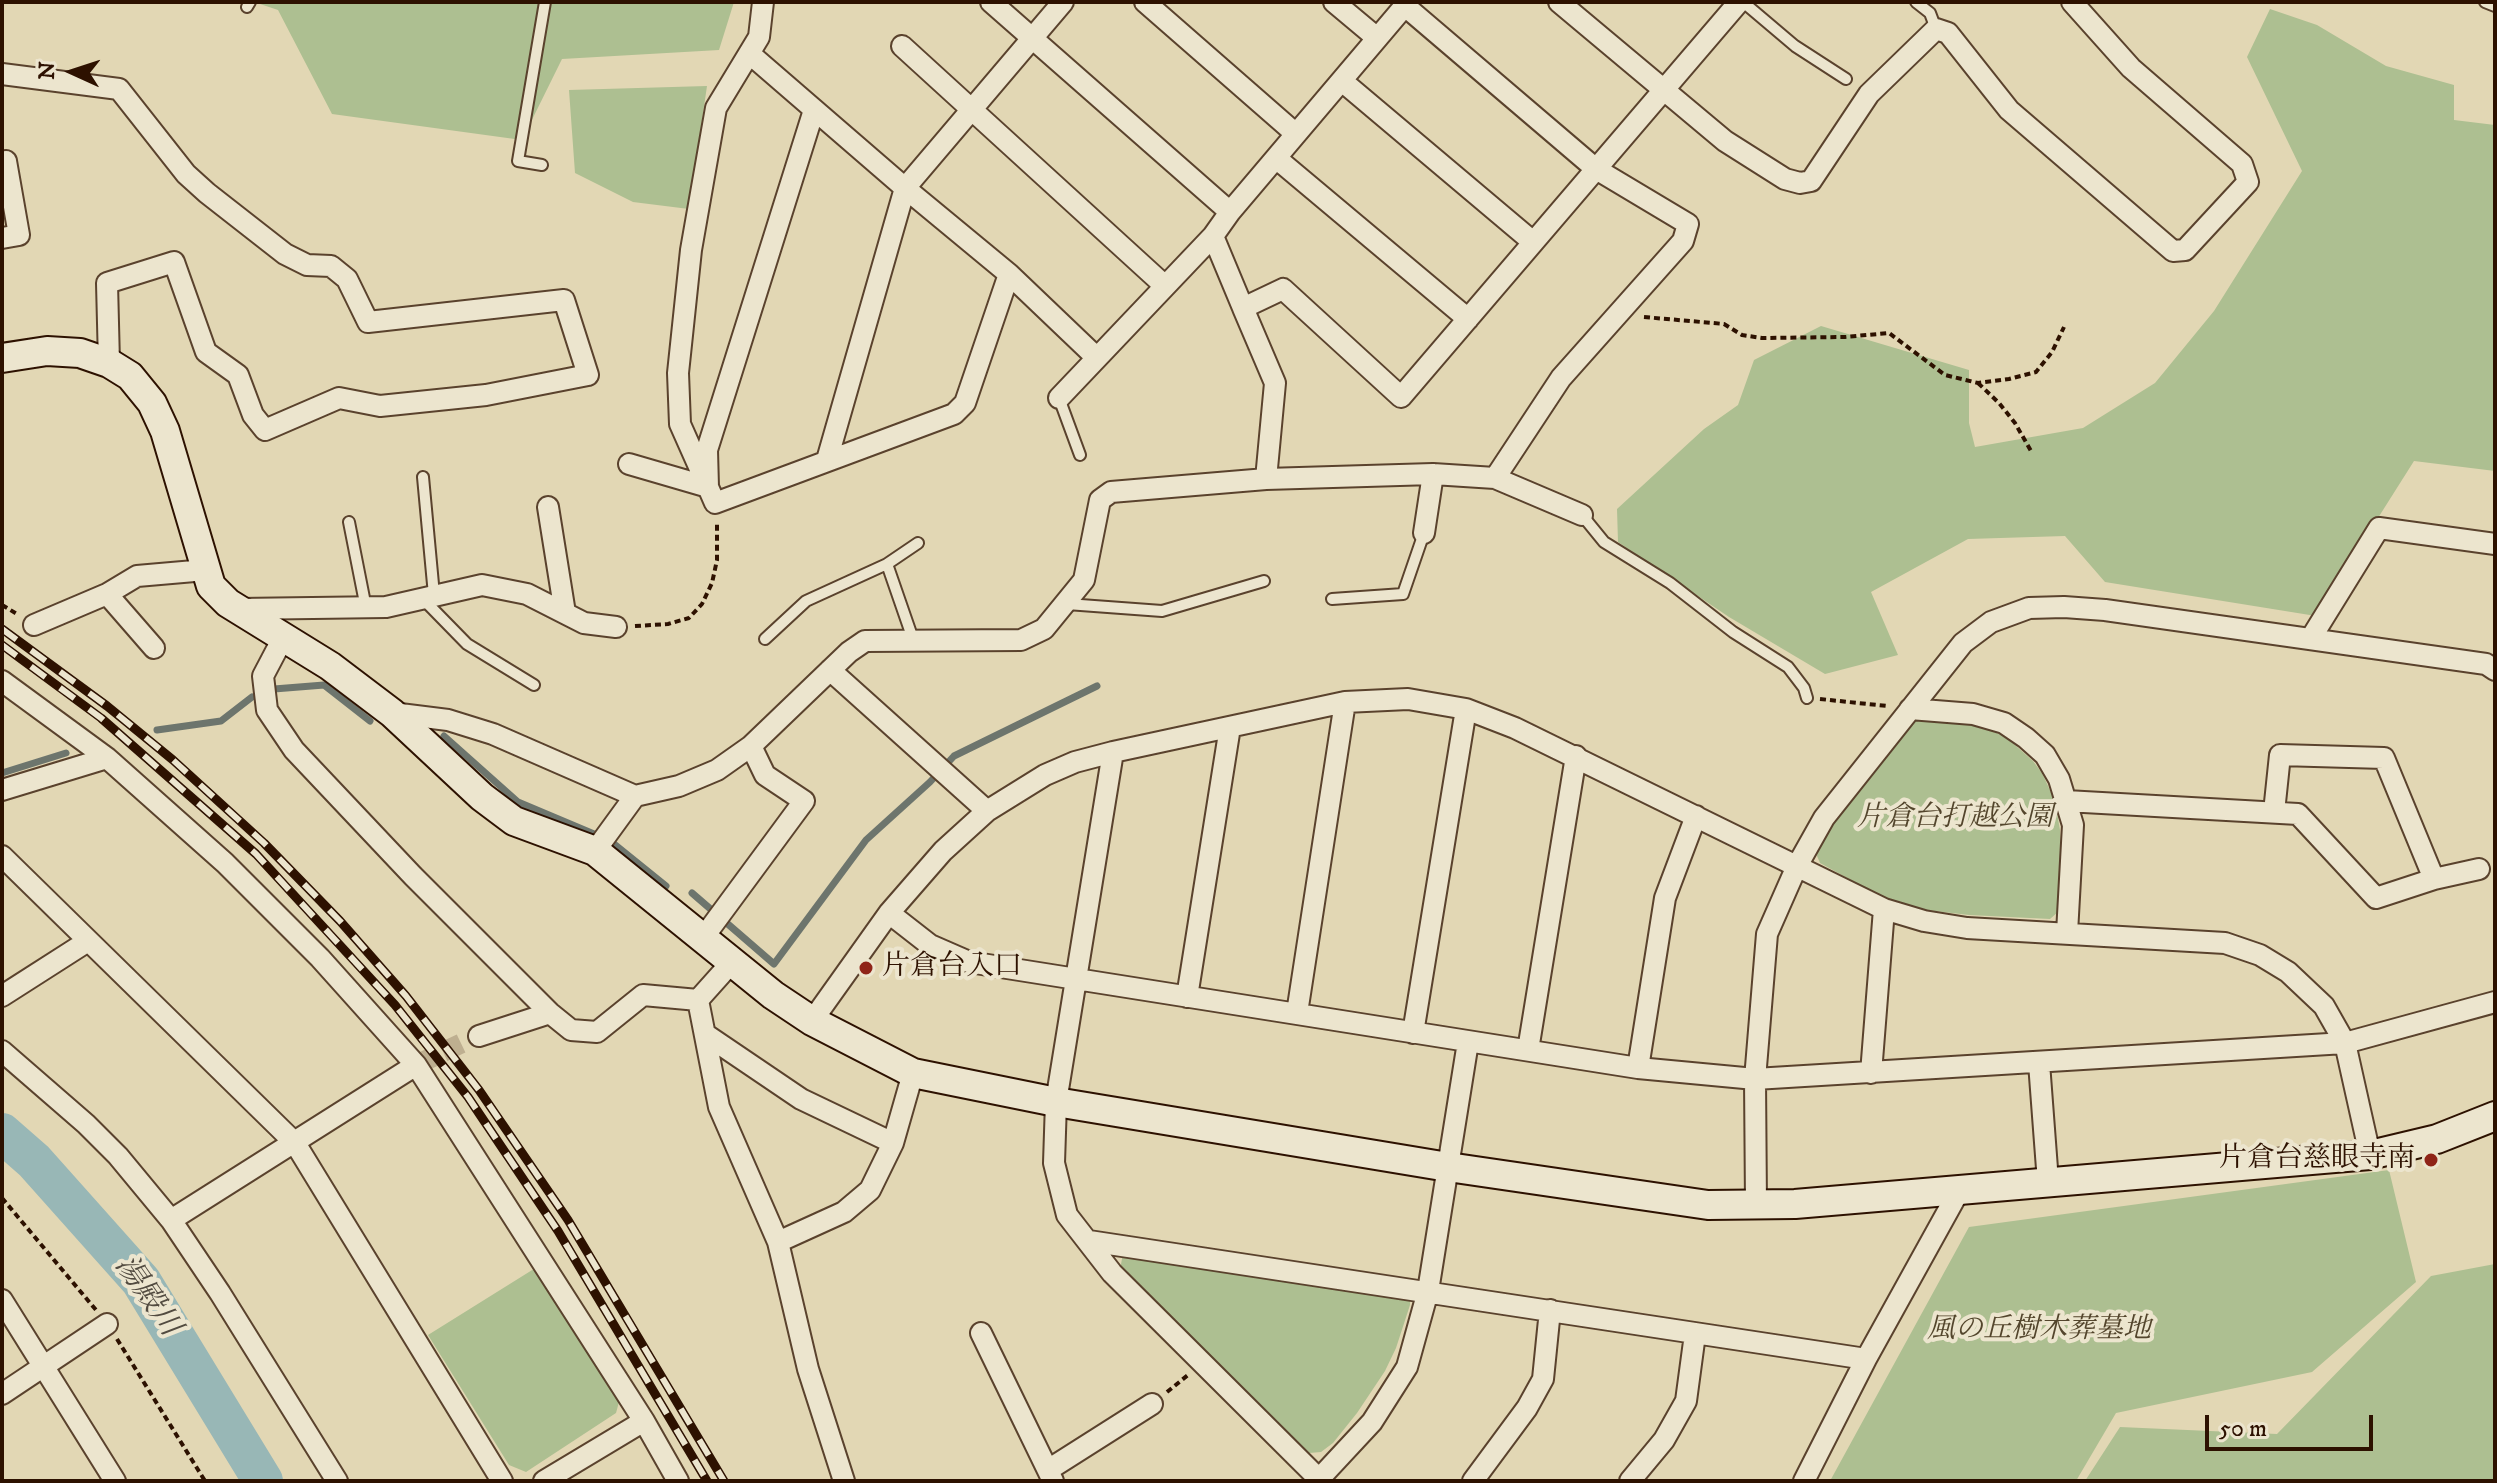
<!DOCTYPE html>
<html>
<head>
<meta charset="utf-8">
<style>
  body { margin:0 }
  #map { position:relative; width:2497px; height:1483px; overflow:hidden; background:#e2d7b4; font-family:"IM FELL DW Pica",serif }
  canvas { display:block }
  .frame { position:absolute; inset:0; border:4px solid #2d1100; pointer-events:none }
  .north { position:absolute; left:32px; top:32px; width:80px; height:80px; -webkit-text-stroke:6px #ece5ce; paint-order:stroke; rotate:273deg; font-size:22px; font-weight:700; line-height:32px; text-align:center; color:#2d1100 }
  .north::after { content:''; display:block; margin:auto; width:28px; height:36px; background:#2d1100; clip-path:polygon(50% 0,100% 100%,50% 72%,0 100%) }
  .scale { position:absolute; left:2205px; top:1415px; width:168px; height:36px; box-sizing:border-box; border:4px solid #2d1100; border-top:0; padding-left:10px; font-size:24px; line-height:28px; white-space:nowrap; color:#2d1100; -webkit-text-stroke:6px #ece5ce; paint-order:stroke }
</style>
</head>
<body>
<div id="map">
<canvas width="2497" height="1483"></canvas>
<div class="frame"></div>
<div class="north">N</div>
<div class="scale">50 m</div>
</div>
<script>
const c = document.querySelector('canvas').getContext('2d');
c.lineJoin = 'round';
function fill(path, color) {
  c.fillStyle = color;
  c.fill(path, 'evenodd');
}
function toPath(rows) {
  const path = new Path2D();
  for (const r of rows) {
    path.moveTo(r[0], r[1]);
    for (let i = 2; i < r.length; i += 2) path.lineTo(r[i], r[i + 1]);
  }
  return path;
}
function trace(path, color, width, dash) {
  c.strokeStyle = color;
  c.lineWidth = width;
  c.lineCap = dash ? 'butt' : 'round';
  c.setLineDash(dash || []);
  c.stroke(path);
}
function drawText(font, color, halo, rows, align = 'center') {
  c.font = font + ' "IM FELL DW Pica","Noto Serif JP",serif';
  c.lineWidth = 8;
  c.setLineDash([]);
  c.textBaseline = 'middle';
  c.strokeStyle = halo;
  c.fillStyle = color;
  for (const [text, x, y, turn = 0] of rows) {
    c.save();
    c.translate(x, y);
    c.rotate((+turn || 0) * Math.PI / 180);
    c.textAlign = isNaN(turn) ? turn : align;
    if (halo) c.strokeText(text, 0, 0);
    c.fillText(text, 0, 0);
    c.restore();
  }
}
fill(toPath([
  [254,2,734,2,719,50,562,59,522,140,332,114,278,10],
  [2270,9,2317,25,2386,66,2454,85,2454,120,2495,125,2495,471,2414,461,2316,616,2105,582,2065,536,1968,539,1871,592,1898,655,1825,674,1729,617,1618,542,1617,509,1704,429,1738,405,1754,360,1821,326,1969,370,1969,423,1975,447,2083,428,2155,383,2214,311,2302,171,2247,57],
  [707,86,689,209,633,202,575,173,569,90],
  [1918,716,1975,724,2006,737,2033,761,2042,773,2055,801,2060,830,2061,857,2058,912,2050,919,1969,915,1926,910,1882,897,1820,863,1817,856,1818,849,1839,810,1880,755],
  [2389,1170,2416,1282,2312,1372,2116,1413,2076,1481,1830,1481,1969,1227],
  [1123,1253,1410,1297,1410,1305,1396,1348,1385,1371,1357,1413,1333,1443,1321,1452,1309,1453,1120,1270],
  [2495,1264,2495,1481,2085,1481,2120,1427,2277,1434,2431,1276],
  [537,1267,619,1402,616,1413,526,1472,509,1465,428,1335]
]), '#adbf91');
trace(toPath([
  [274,689,324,685,370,721],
  [157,730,221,721,252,697],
  [444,736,518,802,594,834],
  [2,773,66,753],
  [614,844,666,886],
  [692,893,774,964,866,840,930,782,954,756,1097,686]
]), '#6d756d', 7);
trace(toPath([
  [2,1133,34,1161,141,1281,263,1481]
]), '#98b7b6', 40);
trace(toPath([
  [416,1065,462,1043]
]), '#beaf90', 20, [20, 10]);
const lane = toPath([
  [1743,2,1795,46,1846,79],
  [1916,2,1930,13,1936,29],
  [2485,2,2495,6],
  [247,7,250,2],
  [542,165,518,161,545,2],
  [1059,398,1080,455],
  [423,477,434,595],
  [1582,515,1604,542,1670,583,1733,632,1788,667,1804,688,1807,698],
  [349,522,366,608],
  [1332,599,1403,594,1424,533],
  [424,600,467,644,534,685],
  [1067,604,1162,611,1264,581],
  [765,639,806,601,887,564],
  [914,642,887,564,918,543]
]);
const street = toPath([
  [991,2,1230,212],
  [1145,2,1296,134],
  [1334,2,1377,38],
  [1559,2,1725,141,1785,179,1800,183,1811,181,1869,94,1936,29,1948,33,2009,110,2173,251,2185,250,2248,182,2242,164,2131,68,2072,2],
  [1405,6,1596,169,1688,224,1683,241,1561,378,1495,478],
  [902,46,1165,286],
  [750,54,905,188,1009,274,1097,358],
  [2,74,119,89,186,174,207,193,285,254,307,265,331,266,347,279,368,322,564,300,588,375,486,395,380,406,339,398,265,430,253,415,238,375,206,352,174,262,107,283,109,363],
  [1342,81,1533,242],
  [814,110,707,450,708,487,715,503,954,414,965,403,1009,274],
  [1276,158,1468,319],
  [2,162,6,161,19,235,2,238],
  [1213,236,1243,308,1283,289,1401,397,1739,2],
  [1243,308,1275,383,1266,479],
  [1059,398,1213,236,1230,212,1408,2],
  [827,460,905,188,1063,2],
  [629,464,708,487,680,424,678,373,691,250,716,108,759,37,763,2],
  [548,507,565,613],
  [1424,533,1433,474],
  [107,594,154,648],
  [239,609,386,607,482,585,527,594,584,623,616,627],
  [34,625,107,594,137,576,206,570],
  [284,636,263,676,267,710,294,750,413,876,550,1013,571,1030,597,1032,643,995,698,1000],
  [2311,638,2379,528,2495,544],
  [830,670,987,811],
  [2,681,107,758,225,863,320,958,416,1065,644,1421,678,1481],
  [1910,709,1973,714,2004,723,2026,738,2045,755,2059,779,2073,825,2067,933],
  [392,713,448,720,493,734,635,796],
  [1113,752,1056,1102,1054,1163,1067,1215,1112,1273,1321,1481],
  [2,790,107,758],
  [2066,801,2298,814,2376,898,2434,879,2479,869],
  [2274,812,2280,755,2384,758,2434,879],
  [595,851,635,796,679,786,717,770,751,746,849,652,865,641,1021,640,1044,629,1084,580,1100,500,1111,492,1266,479,1433,474,1495,478,1582,515],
  [2,856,295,1143,502,1481],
  [889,913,930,945,969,962,1638,1068,1755,1079,2345,1043,2495,1002],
  [703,938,804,801,765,775,751,746],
  [2,996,88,941],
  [1187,997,1230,727],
  [698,1000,719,1107,778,1242,808,1369,844,1481],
  [698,1000,732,962],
  [1297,1013,1345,702],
  [812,1021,889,913,943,851,987,811,1045,775,1075,762,1113,752,1345,702,1408,699,1466,709,1515,728,1884,909,1924,921,1967,928,2225,943,2260,955,2288,972,2324,1006,2345,1043,2370,1155],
  [1413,1033,1466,709],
  [705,1034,801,1099,893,1143],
  [479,1036,550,1013],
  [1528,1050,1576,756],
  [2,1051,86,1124,118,1156,171,1220,220,1293,337,1481],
  [2039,1063,2048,1182],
  [1638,1068,1665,898,1696,816],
  [1871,1073,1884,909],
  [1756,1205,1755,1079,1767,934,1797,866,1824,818,1963,643,1991,622,2029,608,2064,607,2105,610,2486,664,2495,670],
  [171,1220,416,1065],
  [1089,1241,1866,1359],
  [778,1242,844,1212,870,1190,893,1143,913,1073],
  [2,1300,115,1481],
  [981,1333,1053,1481],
  [2,1394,107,1324],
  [1048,1470,1152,1404],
  [1319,1479,1372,1422,1407,1367,1428,1291,1468,1042],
  [544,1481,644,1421],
  [1473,1481,1527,1408,1543,1379,1550,1310],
  [1630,1481,1664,1440,1686,1401,1695,1334],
  [1804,1481,1866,1359,1959,1191]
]);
const secondary = toPath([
  [2,358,47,351,80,353,109,363,130,376,152,403,165,431,211,586,228,603,330,666,392,713,482,797,514,821,595,851,773,995,812,1021,913,1073,1056,1102,1448,1167,1708,1205,1795,1204,2370,1155,2437,1139,2495,1116]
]);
trace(lane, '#5a422d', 14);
trace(street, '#5a422d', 24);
trace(secondary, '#2d1100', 32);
trace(toPath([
  [1644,317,1724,324,1742,335,1762,338,1845,337,1889,333,1945,375,1978,383,2009,379,2036,372,2052,352,2064,327],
  [1978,383,1999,403,2015,423,2031,451],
  [2,605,17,614],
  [635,626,668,624,689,618,702,604,712,583,717,560,717,522],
  [1820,699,1887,706],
  [2,1198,96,1310],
  [117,1339,205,1481],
  [1167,1392,1188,1375]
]), '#2d1100', 4, [6, 4]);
trace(lane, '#ece5ce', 10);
trace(street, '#ece5ce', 20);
trace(secondary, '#ece5ce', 28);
const rail = toPath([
  [2,629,107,706,173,760,264,843,340,921,406,996,479,1090,568,1220,724,1481],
  [2,645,101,718,256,854,395,1005,468,1097,558,1231,707,1481]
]);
trace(rail, '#2d1100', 9);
trace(rail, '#ece5ce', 6, [18]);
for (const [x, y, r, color] of [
  [866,968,8,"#8f2418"],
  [2431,1160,8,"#8f2418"]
]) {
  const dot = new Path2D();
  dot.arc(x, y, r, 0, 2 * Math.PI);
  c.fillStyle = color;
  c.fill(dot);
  trace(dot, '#ece5ce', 3);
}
drawText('italic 28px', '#53452c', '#ece5ce', [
  ["片倉台打越公園",1955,819],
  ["風の丘樹木葬墓地",2039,1331]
]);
drawText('28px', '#2d1100', '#ece5ce', [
  ["片倉台入口",882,968],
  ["片倉台慈眼寺南",2415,1160,"right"]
], 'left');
drawText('italic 30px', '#524b40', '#ece5ce', [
  ["湯殿川",146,1297,55]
]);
</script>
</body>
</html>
